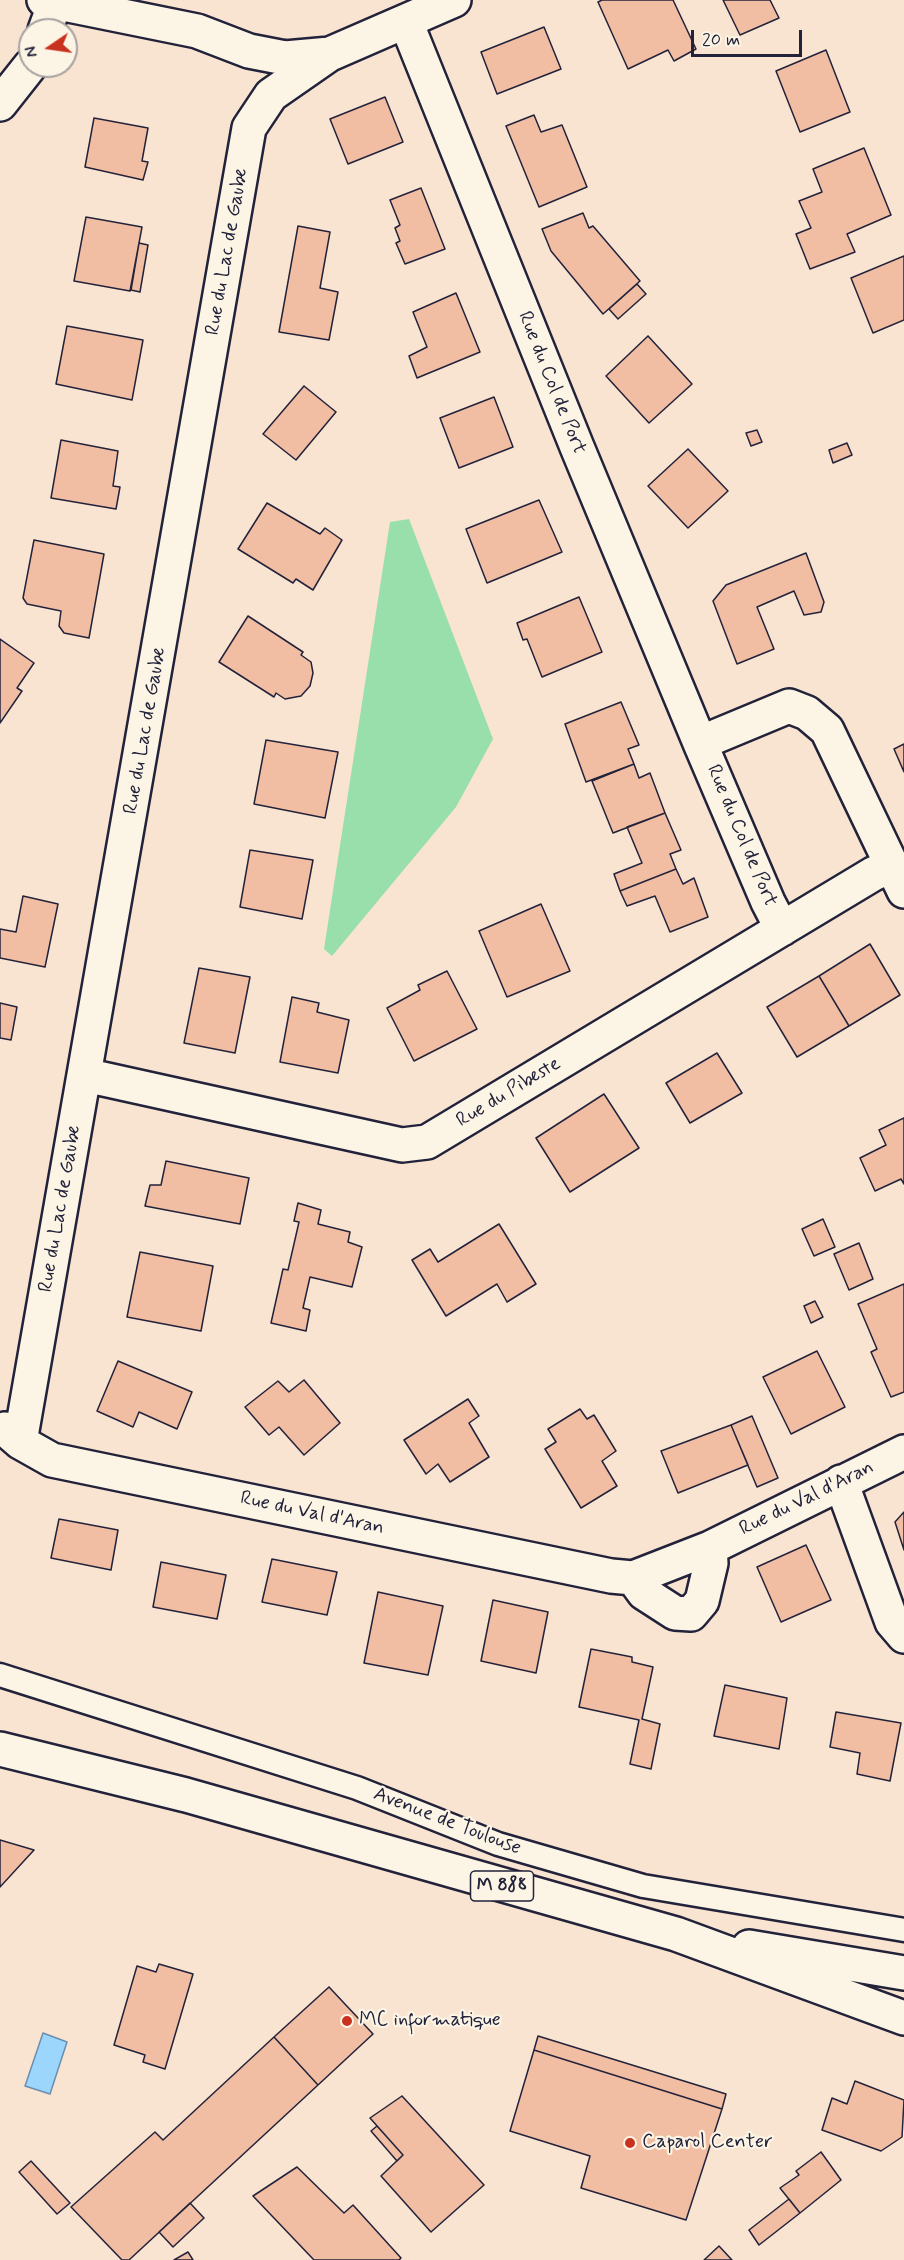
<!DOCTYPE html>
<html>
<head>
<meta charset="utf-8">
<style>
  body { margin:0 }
  #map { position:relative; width:904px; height:2260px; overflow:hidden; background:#f9e4d1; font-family:Mynerve,sans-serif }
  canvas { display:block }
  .north { position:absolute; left:18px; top:18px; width:60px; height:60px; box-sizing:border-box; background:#fcf5e5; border:2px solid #a5a1a1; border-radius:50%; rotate:257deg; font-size:16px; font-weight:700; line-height:24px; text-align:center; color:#22223b }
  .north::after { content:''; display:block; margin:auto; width:21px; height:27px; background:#c8321e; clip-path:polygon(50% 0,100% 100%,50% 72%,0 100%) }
  .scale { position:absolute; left:691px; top:30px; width:111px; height:27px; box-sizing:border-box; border:3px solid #22223b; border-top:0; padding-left:8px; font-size:18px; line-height:21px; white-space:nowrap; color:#22223b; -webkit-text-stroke:4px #fcf5e5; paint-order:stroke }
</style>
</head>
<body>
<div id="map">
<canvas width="904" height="2260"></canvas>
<div class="north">N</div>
<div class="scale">20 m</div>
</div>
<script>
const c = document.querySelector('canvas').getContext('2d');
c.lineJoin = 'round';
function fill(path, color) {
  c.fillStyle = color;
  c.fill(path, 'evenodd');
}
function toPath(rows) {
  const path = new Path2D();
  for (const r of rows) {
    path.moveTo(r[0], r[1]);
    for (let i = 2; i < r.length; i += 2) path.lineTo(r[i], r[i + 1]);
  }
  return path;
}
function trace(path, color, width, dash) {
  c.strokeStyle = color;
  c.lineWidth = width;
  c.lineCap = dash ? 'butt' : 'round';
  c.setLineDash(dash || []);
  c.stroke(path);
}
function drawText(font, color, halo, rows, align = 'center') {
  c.font = font + ' Mynerve,sans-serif';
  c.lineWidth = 4.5;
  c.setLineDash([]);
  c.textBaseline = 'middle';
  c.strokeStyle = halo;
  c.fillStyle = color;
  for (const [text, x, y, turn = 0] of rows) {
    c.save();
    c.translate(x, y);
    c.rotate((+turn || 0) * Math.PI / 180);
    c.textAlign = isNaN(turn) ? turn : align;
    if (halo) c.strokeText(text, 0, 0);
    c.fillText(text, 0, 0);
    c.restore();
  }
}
fill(toPath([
  [409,519,493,739,456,807,332,956,324,949,390,522]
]), '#98dfac');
const water = toPath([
  [43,2033,67,2042,50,2094,25,2086,43,2033]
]);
fill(water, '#9cd6fd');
trace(water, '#6b8eaf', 1.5);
const building = toPath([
  [602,0,673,0,696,49,674,61,668,50,628,69,598,2,602,0],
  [723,0,770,0,779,18,740,35,723,0],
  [544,27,561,69,497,94,481,52,544,27],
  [826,50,850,112,800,132,776,71,826,50],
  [385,97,403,142,348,164,330,119,385,97],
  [534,115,541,132,562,125,587,187,539,207,506,126,534,115],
  [94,118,148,128,142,161,148,162,143,180,85,167,94,118],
  [864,148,891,215,847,234,855,252,810,269,796,234,811,228,799,201,822,192,813,169,864,148],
  [421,188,445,249,405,264,396,243,400,241,395,228,400,225,390,200,421,188],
  [583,213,589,228,593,226,640,281,603,314,551,251,542,229,583,213],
  [86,217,142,227,130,291,74,281,86,217],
  [298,226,330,232,320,288,338,292,329,340,279,332,298,226],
  [139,243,148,245,140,292,131,290,139,243],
  [904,256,904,320,873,333,851,278,904,256],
  [637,284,646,294,618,319,609,309,637,284],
  [456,293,480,352,417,378,409,356,427,347,413,312,456,293],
  [67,326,143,340,132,400,56,384,67,326],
  [648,336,692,384,649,423,606,376,648,336],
  [304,386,336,412,296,460,263,434,304,386],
  [494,397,513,447,459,468,440,418,494,397],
  [757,430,762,442,751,446,746,433,757,430],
  [61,440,118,451,113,486,120,487,116,509,51,498,61,440],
  [847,443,852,455,833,463,829,450,847,443],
  [688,449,728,491,688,528,648,486,688,449],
  [539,500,562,552,487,583,466,529,539,500],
  [267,503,320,534,325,528,342,540,313,590,296,579,293,583,238,549,267,503],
  [34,540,104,554,89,638,64,633,59,626,61,611,27,604,23,598,34,540],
  [806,553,824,602,821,612,804,615,794,591,757,607,774,649,737,664,713,601,726,585,806,553],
  [579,597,602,652,542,677,527,639,523,640,517,623,579,597],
  [248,616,303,652,301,655,311,662,313,673,310,686,301,696,285,699,276,693,274,697,219,662,248,616],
  [0,639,34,663,17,688,22,691,0,723,0,639],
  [621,702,639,745,628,749,634,764,586,782,565,724,621,702],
  [266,740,338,752,325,818,254,804,266,740],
  [904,744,904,772,894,749,904,744],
  [634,764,639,778,650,773,665,813,613,833,592,781,634,764],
  [665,813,681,850,670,854,676,869,620,891,614,874,642,863,627,827,665,813],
  [250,850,313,860,302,919,240,907,250,850],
  [676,869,683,884,694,878,708,917,670,932,655,896,627,906,620,891,676,869],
  [23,896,58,904,45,967,0,958,0,929,16,932,23,896],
  [541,904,570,971,507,997,479,931,541,904],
  [870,944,900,995,849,1026,819,976,870,944],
  [199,968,250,977,235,1053,184,1043,199,968],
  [447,971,477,1029,414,1061,387,1008,420,990,418,985,447,971],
  [819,976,849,1026,797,1057,767,1007,819,976],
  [292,997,319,1003,317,1012,349,1020,338,1073,280,1062,292,997],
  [0,1003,17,1007,11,1040,0,1038,0,1003],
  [717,1053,742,1093,690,1123,666,1083,717,1053],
  [604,1094,639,1148,570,1192,536,1138,604,1094],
  [904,1118,904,1184,901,1179,875,1191,860,1158,886,1145,879,1130,904,1118],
  [166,1161,249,1178,240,1224,145,1206,150,1185,161,1185,166,1161],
  [298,1203,321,1210,318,1224,350,1232,348,1242,362,1247,352,1287,310,1277,303,1308,310,1310,306,1331,271,1323,283,1269,288,1270,299,1222,294,1221,298,1203],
  [823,1219,835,1247,814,1256,802,1229,823,1219],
  [499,1224,536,1284,507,1302,497,1284,446,1316,412,1260,430,1249,438,1262,499,1224],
  [859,1243,873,1279,849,1290,834,1254,859,1243],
  [140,1252,213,1266,201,1331,127,1317,140,1252],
  [904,1284,904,1392,891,1397,871,1352,877,1349,858,1304,904,1284],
  [815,1301,823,1317,811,1323,804,1306,815,1301],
  [817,1351,845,1407,791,1434,763,1377,817,1351],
  [118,1361,192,1392,177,1429,139,1412,133,1427,97,1411,118,1361],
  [304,1380,340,1423,304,1455,279,1427,269,1435,245,1407,278,1381,289,1392,304,1380],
  [468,1399,479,1416,469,1423,489,1457,450,1482,438,1464,426,1474,404,1440,468,1399],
  [580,1409,587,1419,594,1415,616,1451,602,1461,617,1486,581,1508,545,1449,556,1442,548,1429,580,1409],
  [752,1416,778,1478,757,1487,731,1425,752,1416],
  [731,1425,748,1465,678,1493,661,1451,731,1425],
  [904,1512,904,1550,895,1522,904,1512],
  [59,1519,118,1530,111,1570,51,1558,59,1519],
  [806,1545,831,1600,781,1622,757,1567,806,1545],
  [272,1559,337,1572,327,1615,262,1602,272,1559],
  [161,1562,226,1575,217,1619,153,1607,161,1562],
  [378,1592,443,1606,428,1675,364,1663,378,1592],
  [493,1600,548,1612,536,1673,481,1661,493,1600],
  [591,1649,632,1657,632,1662,653,1667,642,1719,660,1724,651,1769,630,1764,639,1720,579,1707,591,1649],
  [725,1685,787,1698,779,1749,714,1736,725,1685],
  [836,1712,901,1723,890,1781,857,1774,860,1753,830,1747,836,1712],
  [0,1840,34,1850,0,1887,0,1840],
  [159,1964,193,1974,165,2069,143,2062,145,2055,114,2045,137,1966,156,1972,159,1964],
  [329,1987,373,2034,318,2085,274,2037,329,1987],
  [538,2036,726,2094,722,2109,534,2050,538,2036],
  [274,2037,318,2085,129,2260,122,2260,71,2207,155,2132,163,2140,274,2037],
  [534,2050,722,2109,686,2220,581,2188,590,2156,510,2131,534,2050],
  [855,2081,904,2100,902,2137,881,2151,822,2130,832,2098,847,2104,855,2081],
  [402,2096,484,2185,431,2232,381,2176,403,2155,370,2118,402,2096],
  [377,2126,403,2155,397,2161,371,2131,377,2126],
  [821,2152,841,2180,800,2213,780,2188,799,2175,796,2171,821,2152],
  [31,2161,70,2203,57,2214,19,2172,31,2161],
  [297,2167,344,2213,353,2205,401,2258,399,2260,314,2260,253,2196,297,2167],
  [789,2199,800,2213,759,2245,749,2230,789,2199],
  [190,2203,204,2218,173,2247,159,2232,190,2203],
  [719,2246,732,2260,704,2260,719,2246],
  [188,2252,193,2260,174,2260,188,2252]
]);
fill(building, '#f1bda3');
trace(building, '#22223b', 1.5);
const lane = toPath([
  [0,1675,357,1788,498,1844,643,1886,904,1930]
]);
const street = toPath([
  [44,0,197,31,249,51,285,58,330,54,454,0],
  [406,22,577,447,700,743,789,706,807,713,827,730,904,891],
  [45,30,55,3],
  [0,104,30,66],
  [700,743,768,902,782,929],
  [85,1075,402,1145,427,1142,873,874,892,865],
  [5,1429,20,1442,52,1460,611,1576,633,1578,710,1548,904,1452],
  [20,1442,249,128,271,95,330,54],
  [841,1482,892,1622,904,1636],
  [633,1578,644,1593,675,1613,691,1614,702,1601,711,1563,710,1548]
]);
const primary = toPath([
  [0,1749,186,1795,676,1934,904,2018],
  [749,1947,904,1973]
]);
trace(lane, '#22223b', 27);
trace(street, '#22223b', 38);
trace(primary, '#22223b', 38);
trace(lane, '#fcf5e5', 22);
trace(street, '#fcf5e5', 33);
trace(primary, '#fcf5e5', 33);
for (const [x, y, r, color] of [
  [347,2021,6,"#c8321e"],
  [630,2143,6,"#c8321e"]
]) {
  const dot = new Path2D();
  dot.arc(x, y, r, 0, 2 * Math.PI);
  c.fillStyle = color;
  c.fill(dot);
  trace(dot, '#fcf5e5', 2);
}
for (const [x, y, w] of [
  [502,1886,63]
]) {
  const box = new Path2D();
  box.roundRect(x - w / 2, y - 15, w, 30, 4.5);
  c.fillStyle = '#fcf5e5';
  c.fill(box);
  trace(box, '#22223b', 1.5);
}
drawText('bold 18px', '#22223b', null, [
  ["M 888",502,1886]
]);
drawText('20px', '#22223b', '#fcf5e5', [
  ["Rue du Lac de Gaube",228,252,-80],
  ["Rue du Col de Port",551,383,68],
  ["Rue du Lac de Gaube",146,731,-80],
  ["Rue du Col de Port",741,836,67],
  ["Rue du Pibeste",509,1093,-31],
  ["Rue du Lac de Gaube",61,1209,-80],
  ["Rue du Val d'Aran",807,1499,-26],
  ["Rue du Val d'Aran",312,1514,12],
  ["Avenue de Toulouse",447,1822,21]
]);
drawText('20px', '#22223b', '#fcf5e5', [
  ["MC informatique",359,2021],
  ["Caparol Center",642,2143]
], 'left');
</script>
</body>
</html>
